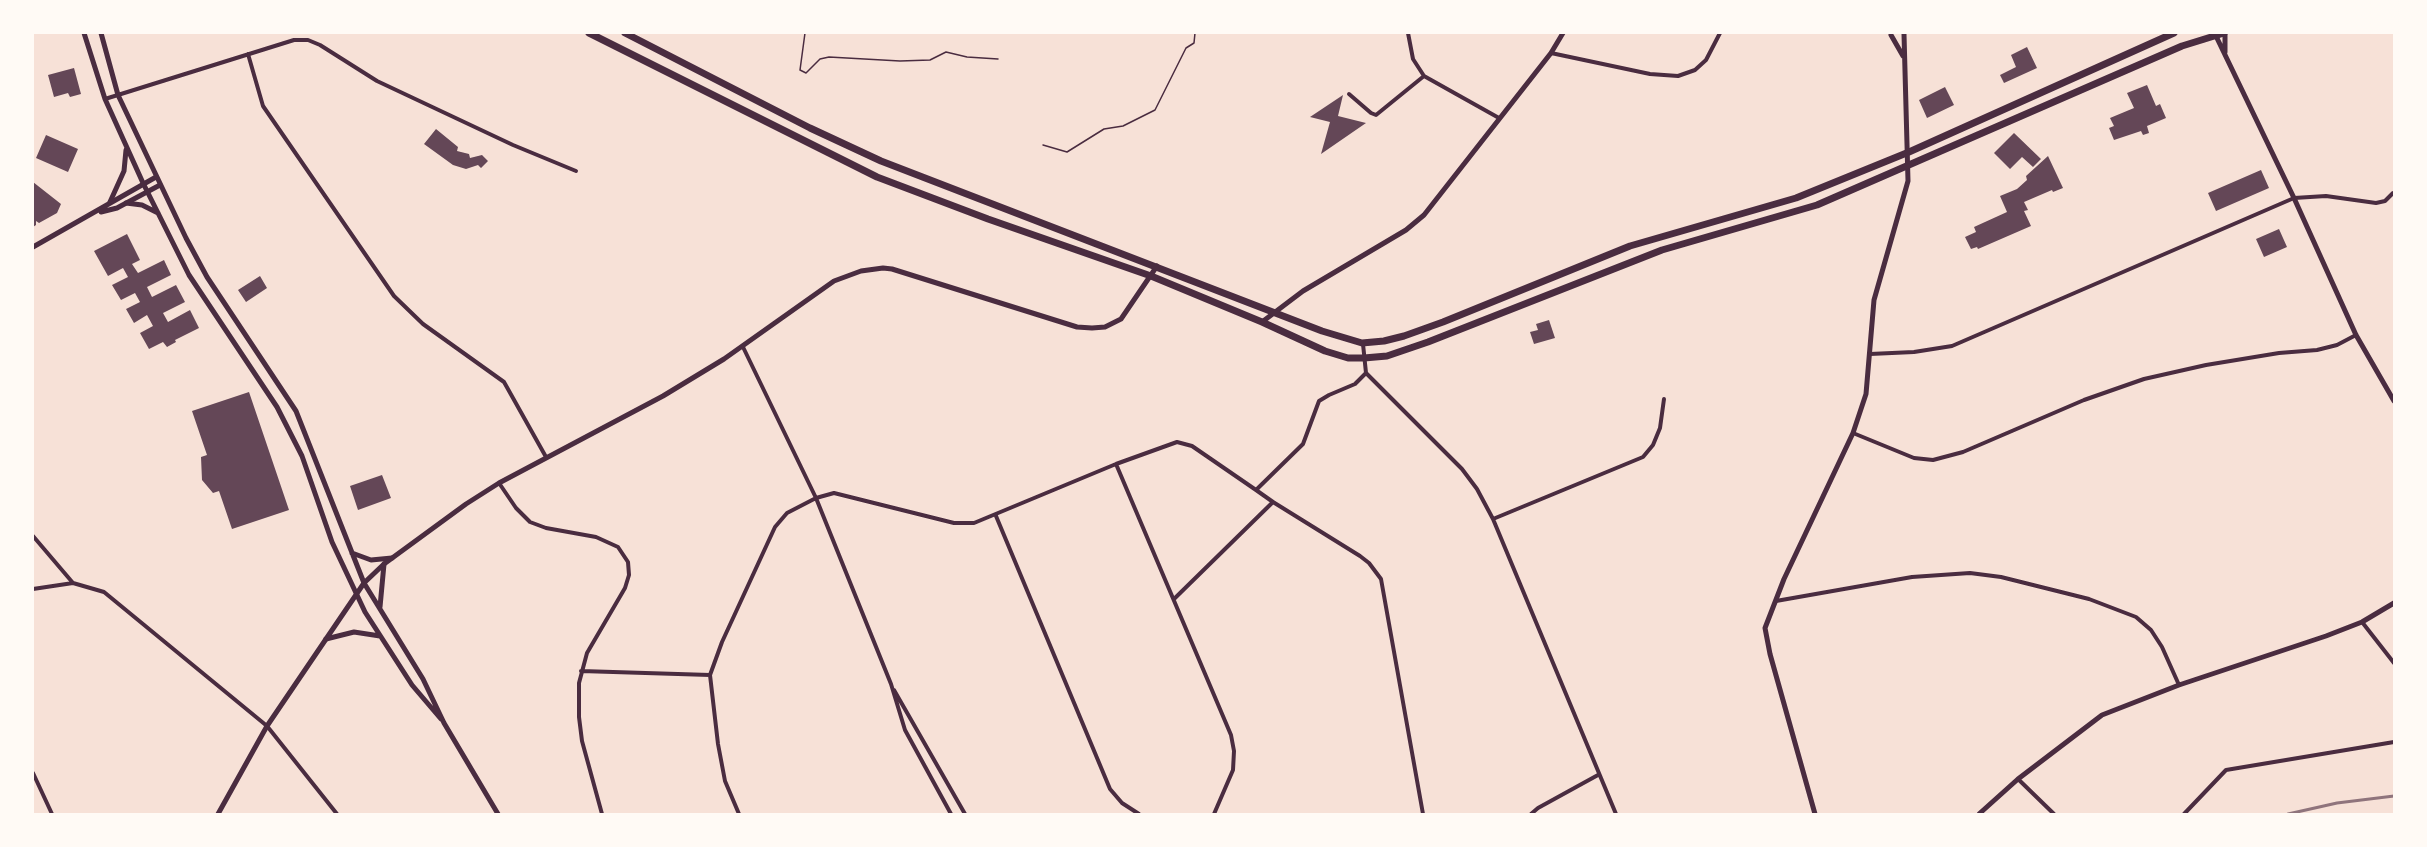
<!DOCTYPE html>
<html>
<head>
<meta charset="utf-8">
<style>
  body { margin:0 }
  #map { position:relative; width:2427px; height:847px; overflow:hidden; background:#f7e1d7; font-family:Arial,sans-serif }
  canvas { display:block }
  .frame { position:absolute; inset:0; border:34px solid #fffaf5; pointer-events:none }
</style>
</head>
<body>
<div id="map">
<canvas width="2427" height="847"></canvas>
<div class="frame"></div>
</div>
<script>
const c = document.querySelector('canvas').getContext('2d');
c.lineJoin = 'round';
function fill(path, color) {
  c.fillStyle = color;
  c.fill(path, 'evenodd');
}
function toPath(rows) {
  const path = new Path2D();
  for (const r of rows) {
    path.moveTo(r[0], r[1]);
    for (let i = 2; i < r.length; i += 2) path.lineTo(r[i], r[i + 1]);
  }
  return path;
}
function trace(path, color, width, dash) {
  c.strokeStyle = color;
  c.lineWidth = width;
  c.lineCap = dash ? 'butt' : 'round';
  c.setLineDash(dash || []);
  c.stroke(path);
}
fill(toPath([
  [2027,47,2037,68,2004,83,2000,75,2016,67,2011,55],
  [74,68,81,94,70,97,68,93,54,97,48,75],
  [2147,85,2156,106,2160,104,2166,118,2147,126,2149,133,2143,135,2141,131,2114,140,2109,128,2114,126,2110,118,2134,108,2127,93],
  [1945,87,1954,105,1927,118,1919,100],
  [1343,95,1338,116,1366,123,1321,154,1330,122,1310,117],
  [436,129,458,147,457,151,469,154,470,158,482,155,488,161,481,168,478,165,466,169,453,165,424,144],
  [2014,133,2041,159,2033,167,2022,157,2010,169,1994,153],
  [46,135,78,149,68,172,36,158],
  [2048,156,2063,188,2053,192,2052,190,2024,202,2028,210,2024,211,2031,226,1978,249,1977,247,1971,249,1965,237,1976,232,1974,227,2007,212,2000,196,2017,189,2027,180,2026,176],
  [2261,170,2269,188,2216,211,2208,193],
  [33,182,61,204,57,213,39,223,36,221,36,225,33,227],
  [2279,229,2287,247,2264,257,2256,239],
  [127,234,140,260,132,264,138,273,164,260,171,275,147,287,152,297,176,285,185,302,163,313,168,322,190,310,199,328,175,340,176,342,167,347,163,342,149,349,140,333,153,326,147,315,134,323,126,309,140,302,135,293,121,300,112,285,128,277,123,268,108,276,94,251],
  [260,276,267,288,246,302,238,290],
  [1549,320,1555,338,1534,344,1530,332,1538,330,1536,324],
  [249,392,289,510,232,529,219,491,213,493,202,480,201,457,207,455,192,411],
  [382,475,391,498,358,510,350,486]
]), '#644757');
trace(toPath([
  [805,33,800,70,806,73,820,59,829,57,900,61,930,60,946,52,967,57,998,59],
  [1043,145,1067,152,1104,129,1123,126,1155,110,1186,48,1194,43,1195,33]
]), '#4a2c40', 1.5);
trace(toPath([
  [1408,33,1413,59,1424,76,1499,118],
  [1551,53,1650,74,1678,76,1695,70,1706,60,1720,33],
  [248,54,263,106,394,296,423,324,504,382,546,457],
  [1349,94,1371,113,1376,115,1424,76],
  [105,99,294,40,308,40,320,45,377,81,513,145,576,171],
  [743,347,816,498,891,684,905,730,951,814],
  [1870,354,1914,352,1952,346,2294,198,2326,196,2376,203,2385,201,2393,193],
  [1366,373,1462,469,1477,489,1493,519,1616,814],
  [1853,433,1914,458,1933,460,1963,452,2084,400,2144,379,2206,365,2279,353,2317,350,2337,345,2356,335],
  [1116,464,1231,735,1234,751,1233,770,1214,814],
  [499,483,516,508,530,522,546,528,596,537,618,547,628,562,629,575,625,588,587,653,579,683,579,717,582,741,602,814],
  [1273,502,1360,556,1369,563,1381,579,1423,814],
  [996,516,1110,789,1122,803,1139,814],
  [1493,519,1643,457,1653,445,1660,428,1664,399],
  [33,536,73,583],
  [33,589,73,583,104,592,267,726,337,814],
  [1174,599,1273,502,1256,490,1303,444,1319,401,1329,395,1355,384,1366,373,1363,344],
  [1776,601,1912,577,1970,573,2001,577,2089,599,2136,617,2151,630,2162,647,2179,685],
  [2362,622,2394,663],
  [581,671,710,675],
  [894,690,965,814],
  [33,773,52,814],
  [2018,779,2054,814],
  [739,814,725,781,718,744,710,675,722,642,775,527,787,513,816,498,834,493,954,523,974,523,1116,464,1177,442,1192,446,1256,490],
  [1531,814,1538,808,1598,775],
  [2184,814,2226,770,2394,742]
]), '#4a2c40', 4);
trace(toPath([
  [1891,35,1903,56],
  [101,212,117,208,160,185],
  [33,247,156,177],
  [1262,322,1303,291,1406,230,1424,215,1551,53,1563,33],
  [218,814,267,726,364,583,384,564,466,504,499,483,663,396,724,359,834,281,861,271,883,268,892,269,1077,327,1092,328,1105,327,1121,319,1157,266],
  [1815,814,1770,654,1765,628,1784,579,1853,433,1866,394,1874,300,1908,181,1904,34]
]), '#4a2c40', 5);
trace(toPath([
  [84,33,105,99,143,183,189,275,277,407,302,456,332,542,365,612,412,685,441,719],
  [101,33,118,95,186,238,207,277,296,411,364,583,423,679,444,723,498,814],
  [2225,33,2225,52],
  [2215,34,2294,198,2356,335,2394,401],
  [110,202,124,171,126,150],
  [126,203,142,205,158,213],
  [352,553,371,560,392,558],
  [380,607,384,564],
  [326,639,354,632,380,636],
  [1979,814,2018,779,2102,715,2179,685,2326,636,2362,622,2394,603]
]), '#4a2c40', 5);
trace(toPath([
  [589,33,877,177,988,219,1151,276,1262,322,1325,351,1348,358,1364,358,1387,356,1428,342,1662,250,1817,205,2182,46,2224,33],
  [625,33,810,128,881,161,1322,331,1362,343,1384,341,1404,336,1443,322,1630,246,1796,198,1909,152,2174,33]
]), '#4a2c40', 7);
trace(toPath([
  [2288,814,2337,803,2394,796]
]), '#8f747c', 3);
</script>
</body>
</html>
